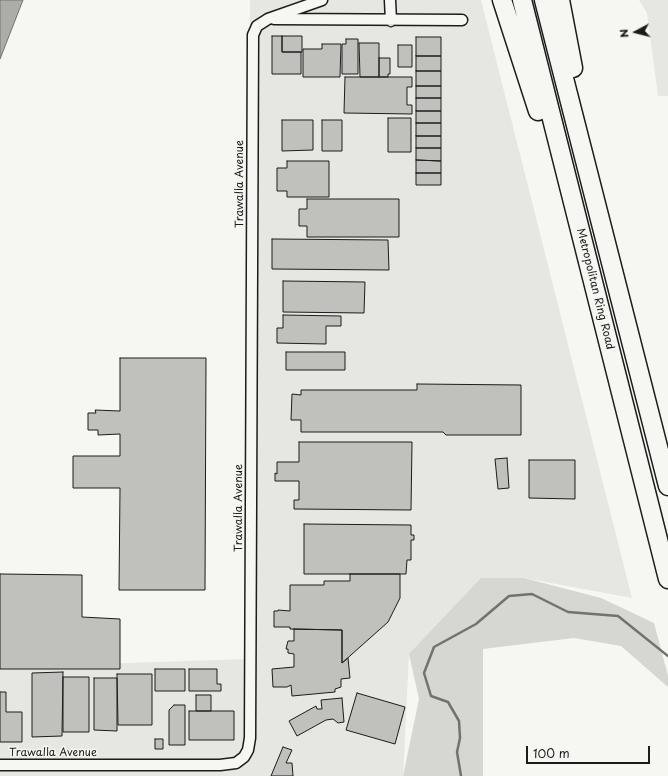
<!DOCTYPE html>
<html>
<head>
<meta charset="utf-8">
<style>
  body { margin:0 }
  #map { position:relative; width:668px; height:776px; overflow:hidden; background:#f6f6f2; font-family:"Playpen Sans",sans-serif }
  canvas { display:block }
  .north { position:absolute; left:616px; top:12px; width:40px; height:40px; -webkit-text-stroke:3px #f6f6f2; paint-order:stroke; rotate:263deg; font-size:11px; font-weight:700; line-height:16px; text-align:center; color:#1c1c1c }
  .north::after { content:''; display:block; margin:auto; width:14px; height:18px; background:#1c1c1c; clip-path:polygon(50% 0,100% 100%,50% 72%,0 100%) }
  .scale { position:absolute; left:526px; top:746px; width:124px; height:18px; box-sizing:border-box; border:2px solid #1c1c1c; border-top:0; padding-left:5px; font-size:12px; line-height:14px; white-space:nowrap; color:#1c1c1c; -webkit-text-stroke:3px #f6f6f2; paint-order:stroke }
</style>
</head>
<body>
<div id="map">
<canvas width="668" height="776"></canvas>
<div class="north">N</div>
<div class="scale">100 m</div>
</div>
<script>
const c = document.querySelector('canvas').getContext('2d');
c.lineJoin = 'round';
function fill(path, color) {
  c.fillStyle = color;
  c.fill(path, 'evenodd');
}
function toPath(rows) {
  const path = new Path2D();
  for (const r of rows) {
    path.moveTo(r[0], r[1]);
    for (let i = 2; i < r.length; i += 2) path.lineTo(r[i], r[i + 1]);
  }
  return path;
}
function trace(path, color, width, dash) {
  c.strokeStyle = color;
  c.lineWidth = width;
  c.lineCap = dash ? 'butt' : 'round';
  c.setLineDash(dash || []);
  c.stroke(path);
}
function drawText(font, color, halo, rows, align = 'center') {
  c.font = font + ' "Playpen Sans",sans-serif';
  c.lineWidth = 3;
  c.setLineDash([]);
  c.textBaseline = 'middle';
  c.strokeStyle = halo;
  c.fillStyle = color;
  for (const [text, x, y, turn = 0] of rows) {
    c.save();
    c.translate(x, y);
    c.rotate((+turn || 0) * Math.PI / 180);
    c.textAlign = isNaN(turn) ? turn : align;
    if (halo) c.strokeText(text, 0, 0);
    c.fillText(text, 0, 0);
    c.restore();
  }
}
fill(toPath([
  [250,0,481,0,632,598,524,578,409,654,403,776,0,776,0,667,250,659],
  [639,0,668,0,668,96,658,96,647,13]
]), '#e6e6e2');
fill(toPath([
  [481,578,524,578,601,598,654,623,668,676,668,687,621,646,574,638,483,649,483,776,403,776,419,699,409,654]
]), '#d6d6d2');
const water = toPath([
  [0,0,23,0,0,59,0,0]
]);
fill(water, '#acaca9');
trace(water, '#727271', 1);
trace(toPath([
  [461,776,457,752,460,738,459,721,448,702,431,696,424,673,434,647,476,624,509,596,532,594,568,612,618,616,668,656]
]), '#727271', 2.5);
const building = toPath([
  [272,36,282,36,282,52,301,52,301,74,272,74,272,36],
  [282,36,302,36,302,52,282,52,282,36],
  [416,37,441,37,441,56,416,56,416,37],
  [346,39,358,39,358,74,342,74,342,44,346,44,346,39],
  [359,43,379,43,379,77,360,77,359,43],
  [322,44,341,44,340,77,303,77,303,49,322,49,322,44],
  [398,45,412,45,412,67,398,67,398,45],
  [416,56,441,56,441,71,416,71,416,56],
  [379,58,390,58,390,74,388,74,388,77,379,77,379,58],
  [416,71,441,71,441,86,416,86,416,71],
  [345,77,412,77,412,87,407,87,407,105,412,105,412,114,344,113,345,77],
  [416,86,441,86,441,98,416,98,416,86],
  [416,98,441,98,441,111,416,111,416,98],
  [416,111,441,111,441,123,416,123,416,111],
  [388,118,411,118,411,152,388,152,388,118],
  [282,120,313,120,313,150,282,151,282,120],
  [322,120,342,120,342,151,322,151,322,120],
  [416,123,441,123,441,136,416,136,416,123],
  [416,136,441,136,441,148,416,148,416,136],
  [416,148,441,148,441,161,416,160,416,148],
  [416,160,441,161,441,173,416,173,416,160],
  [287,161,329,161,329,197,287,197,287,191,277,191,277,168,287,168,287,161],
  [416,173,441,173,441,185,416,185,416,173],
  [307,199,399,199,399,237,307,237,307,226,299,226,299,209,307,209,307,199],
  [272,239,388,240,389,270,272,269,272,239],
  [283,281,365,282,364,313,283,312,283,281],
  [283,315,341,316,341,326,326,326,326,344,277,343,277,328,283,328,283,315],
  [286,352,345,352,345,370,286,370,286,352],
  [120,358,206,358,205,590,119,590,120,488,73,488,73,456,120,456,120,434,98,435,98,430,88,430,88,413,96,413,95,410,120,411,120,358],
  [417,384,521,385,521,435,446,435,443,432,301,432,301,420,291,420,292,394,301,395,301,390,417,390,417,384],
  [299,442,412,442,411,510,294,509,294,500,299,500,299,481,275,481,275,473,277,474,277,462,299,462,299,442],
  [507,458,509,488,498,489,495,459,507,458],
  [529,460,575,460,575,499,529,498,529,460],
  [304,524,411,525,411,535,414,535,414,540,411,540,411,560,407,560,406,574,304,574,304,524],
  [0,574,82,575,82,617,120,619,120,669,0,669,0,574],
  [350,574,400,574,400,598,388,622,342,663,342,630,290,629,290,627,274,627,274,611,278,611,278,610,290,611,290,585,324,585,324,581,350,581,350,574],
  [294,629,342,630,342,663,348,658,350,678,341,679,341,687,335,689,335,692,292,696,291,685,287,687,273,687,272,669,294,667,294,654,288,653,288,649,286,649,288,641,294,641,294,629],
  [155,669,185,669,185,691,155,691,155,669],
  [189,669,217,669,217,684,221,684,221,691,189,691,189,669],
  [63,672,62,736,32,737,32,673,63,672],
  [117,674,152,674,152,725,118,725,117,674],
  [63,677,89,677,89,732,63,732,63,677],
  [94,678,117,678,117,731,94,730,94,678],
  [0,692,6,692,6,712,22,712,22,742,0,742,0,692],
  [357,693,405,707,395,744,346,730,357,693],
  [196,695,211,695,211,711,196,711,196,695],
  [342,698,344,722,338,723,333,719,326,720,297,736,289,721,316,706,317,709,322,709,321,700,342,698],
  [174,705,185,705,185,745,169,745,169,710,174,705],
  [189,711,234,711,234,740,189,740,189,711],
  [155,739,163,739,163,749,155,749,155,739],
  [283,747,292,750,286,763,292,763,293,776,271,776,283,747]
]);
fill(building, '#c0c0bd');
trace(building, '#1c1c1c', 1);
const minor = toPath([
  [390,0,391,21],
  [274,19,462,20],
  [0,765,220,765,236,763,244,757,248,750,250,738,253,35,257,26,268,19,322,0]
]);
const motorway = toPath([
  [502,0,538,111],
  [522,0,668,579],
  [544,0,668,486],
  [560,0,573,68]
]);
trace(minor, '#1c1c1c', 13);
trace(motorway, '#1c1c1c', 21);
trace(minor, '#f6f6f2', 10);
trace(motorway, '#f6f6f2', 18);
drawText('11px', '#1c1c1c', '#f6f6f2', [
  ["Trawalla Avenue",240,184,-90],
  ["Metropolitan Ring Road",595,289,76],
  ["Trawalla Avenue",239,508,-90],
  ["Trawalla Avenue",53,753]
]);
</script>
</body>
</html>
